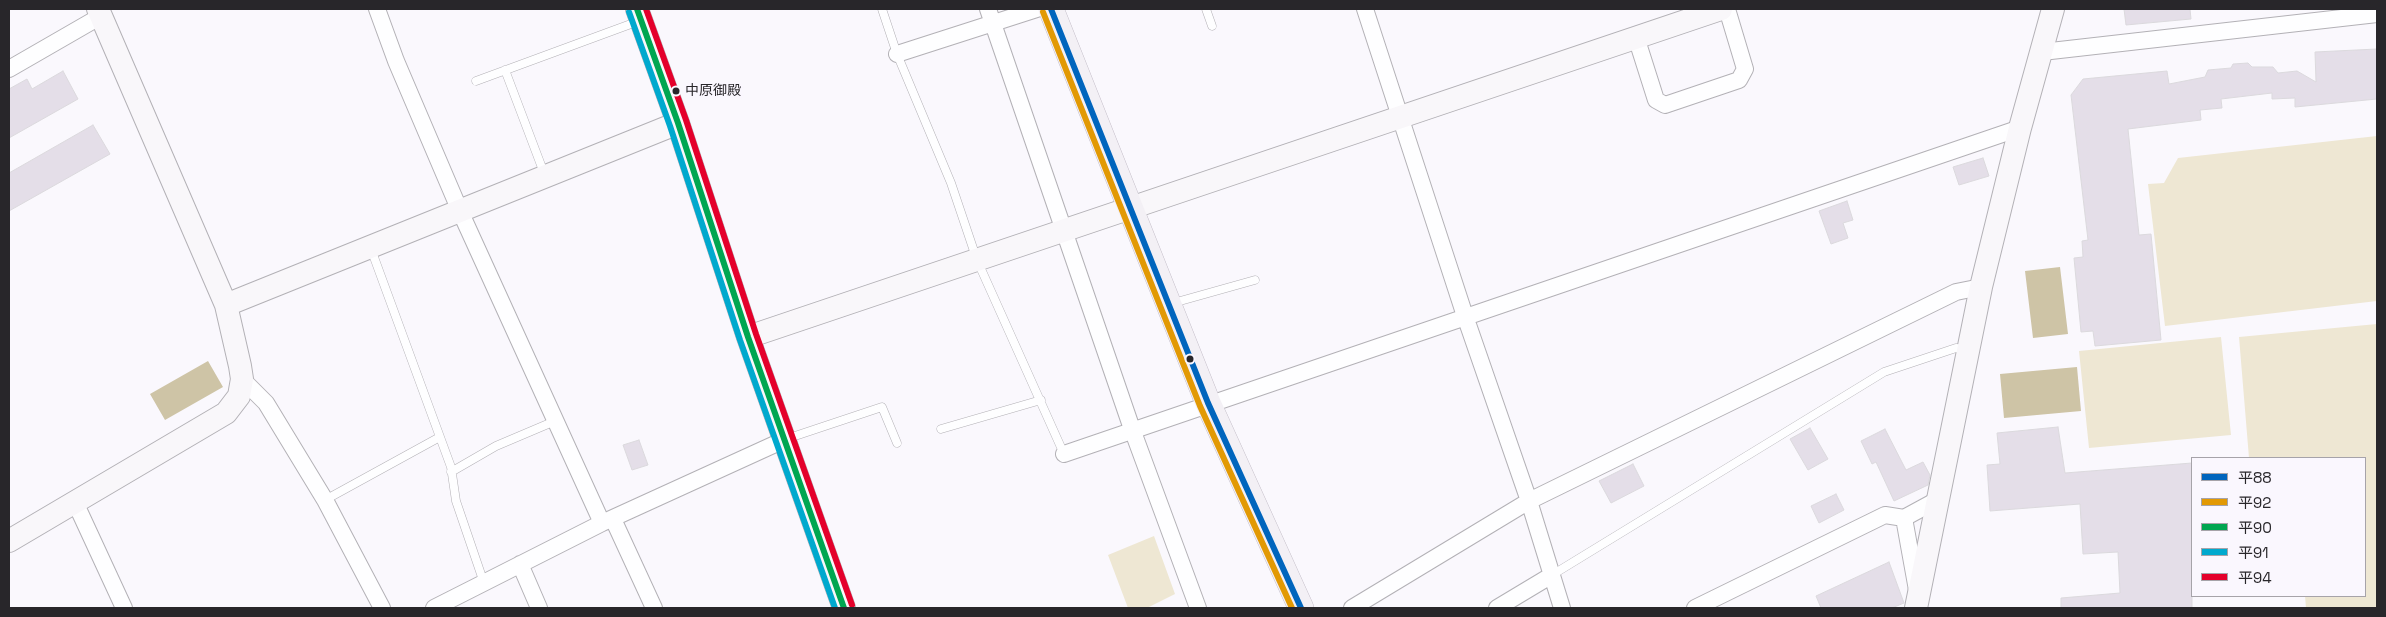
<!DOCTYPE html>
<html>
<head>
<meta charset="utf-8">
<style>
  body { margin:0 }
  #map { position:relative; width:2386px; height:617px; overflow:hidden; background:#faf8fd; font-family:"Space Grotesk","Noto Sans JP",sans-serif }
  canvas { display:block }
  .frame { position:absolute; inset:0; border:10px solid #28262a; pointer-events:none }
  .legend { position:absolute; left:2191px; top:457px; width:175px; height:140px; box-sizing:border-box; background:#faf7fe; border:1px solid #a6a3a9; margin:0; padding:6px 9px; list-style:none; font-size:15px; color:#28262a }
  .legend li { display:flex; align-items:center; gap:10px; height:25px }
  .legend b { width:25px; border:1px solid #a6a3a9 }
</style>
</head>
<body>
<div id="map">
<canvas width="2386" height="617"></canvas>
<div class="frame"></div>
<ul class="legend">
<li><b style="height:6px;background:#0065bd"></b>平88</li>
<li><b style="height:6px;background:#e29904"></b>平92</li>
<li><b style="height:6px;background:#00a651"></b>平90</li>
<li><b style="height:6px;background:#00a9ce"></b>平91</li>
<li><b style="height:6px;background:#e4002b"></b>平94</li>
</ul>
</div>
<script>
const c = document.querySelector('canvas').getContext('2d');
c.lineJoin = 'round';
function fill(path, color) {
  c.fillStyle = color;
  c.fill(path, 'evenodd');
}
function toPath(rows) {
  const path = new Path2D();
  for (const r of rows) {
    path.moveTo(r[0], r[1]);
    for (let i = 2; i < r.length; i += 2) path.lineTo(r[i], r[i + 1]);
  }
  return path;
}
function trace(path, color, width, dash) {
  c.strokeStyle = color;
  c.lineWidth = width;
  c.lineCap = dash ? 'butt' : 'round';
  c.setLineDash(dash || []);
  c.stroke(path);
}
function drawText(font, color, halo, rows, align = 'center') {
  c.font = font + ' "Space Grotesk","Noto Sans JP",sans-serif';
  c.lineWidth = 5;
  c.setLineDash([]);
  c.textBaseline = 'middle';
  c.strokeStyle = halo;
  c.fillStyle = color;
  for (const [text, x, y, turn = 0] of rows) {
    c.save();
    c.translate(x, y);
    c.rotate((+turn || 0) * Math.PI / 180);
    c.textAlign = isNaN(turn) ? turn : align;
    if (halo) c.strokeText(text, 0, 0);
    c.fillText(text, 0, 0);
    c.restore();
  }
}
fill(toPath([
  [2377,136,2377,301,2165,326,2148,184,2164,183,2178,158],
  [2377,324,2377,608,2306,608,2305,596,2365,596,2365,458,2249,458,2239,337],
  [2221,337,2231,435,2089,448,2079,351],
  [1154,536,1175,594,1147,608,1128,608,1108,555]
]), '#eee7d3');
fill(toPath([
  [2060,267,2068,334,2033,338,2025,271],
  [208,361,223,387,165,420,150,394],
  [2077,367,2081,411,2004,418,2000,374]
]), '#cec4a6');
const building = toPath([
  [2124,9,2190,9,2191,19,2126,25,2124,9],
  [2377,49,2377,99,2295,107,2295,98,2272,99,2272,93,2221,99,2222,108,2200,110,2201,120,2128,129,2139,235,2151,234,2161,340,2095,346,2093,331,2081,332,2074,258,2083,257,2082,241,2088,240,2071,95,2083,79,2167,71,2169,84,2205,77,2208,70,2231,68,2233,64,2248,63,2252,67,2273,67,2278,73,2297,71,2316,82,2315,52,2377,49],
  [63,71,78,99,9,138,9,89,27,79,32,89,63,71],
  [93,125,110,154,9,211,9,173,93,125],
  [1983,158,1989,176,1959,185,1953,167,1983,158],
  [1847,201,1853,220,1843,223,1848,238,1831,244,1819,211,1847,201],
  [2058,427,2065,473,2192,463,2192,608,2061,608,2061,598,2120,593,2118,552,2083,554,2080,504,1990,511,1987,465,2000,464,1997,433,2058,427],
  [1810,428,1828,459,1808,470,1790,439,1810,428],
  [1885,429,1906,470,1923,462,1930,475,1928,485,1894,501,1876,462,1872,464,1861,441,1885,429],
  [639,440,648,465,632,470,623,445,639,440],
  [1633,464,1644,486,1611,503,1599,481,1633,464],
  [1836,494,1844,510,1819,523,1811,506,1836,494],
  [1889,562,1904,603,1892,608,1821,608,1816,596,1889,562]
]);
fill(building, '#e4dee8');
trace(building, '#dbd9dd', 1);
const lane = toPath([
  [882,9,897,54,951,183,977,260,1064,454],
  [1206,9,1212,26],
  [505,70,544,173],
  [476,81,639,21],
  [371,249,451,467,456,501,484,583],
  [1173,303,1255,280],
  [941,429,1041,400],
  [786,439,882,407,897,443],
  [451,472,496,446,555,421],
  [325,500,438,438],
  [1552,575,1884,372,1956,348,1966,349]
]);
const street = toPath([
  [377,9,396,61,460,211,602,523],
  [988,9,1132,429,1198,608],
  [1365,9,1465,316,1529,501,1562,608],
  [1636,37,1656,100,1665,105,1739,80,1745,69,1727,9],
  [2042,52,2377,14],
  [897,54,1037,9],
  [9,69,101,16],
  [242,379,266,403,325,500,382,608],
  [1064,454,2020,128],
  [75,502,124,608],
  [1904,518,1917,590],
  [613,519,654,608],
  [520,564,539,608],
  [434,608,602,523,784,440],
  [1352,608,1529,501,1956,292,1981,287],
  [1497,608,1552,575],
  [1695,608,1885,515,1904,518,1939,499]
]);
const secondary = toPath([
  [637,9,678,123,748,337,844,608],
  [226,305,678,123],
  [748,337,1721,9],
  [9,541,226,413,239,396,242,379,240,366,226,305,98,9],
  [1916,608,1981,287,2020,128,2053,9]
]);
const primary = toPath([
  [1051,9,1208,403,1301,608]
]);
trace(lane, '#b3b1b6', 9);
trace(street, '#b3b1b6', 18);
trace(secondary, '#b3b1b6', 24);
trace(primary, '#c0bac5', 26);
trace(lane, '#fefeff', 8);
trace(street, '#fefeff', 16);
trace(secondary, '#f9f7fa', 22);
trace(primary, '#f3f0f5', 25);
trace(toPath([
  [1051,9,1208,403,1301,608]
]), '#0065bd', 6);
trace(toPath([
  [1043,12,1200,406,1292,608]
]), '#e29904', 6);
trace(toPath([
  [637,9,678,123,748,337,844,608]
]), '#00a651', 6);
trace(toPath([
  [629,12,670,126,740,340,835,608]
]), '#00a9ce', 6);
trace(toPath([
  [646,9,686,120,756,334,852,605]
]), '#e4002b', 6);
for (const [x, y, r, color] of [
  [676,91,4.5,"#28262a"],
  [1190,359,4.5,"#28262a"]
]) {
  const dot = new Path2D();
  dot.arc(x, y, r, 0, 2 * Math.PI);
  c.fillStyle = color;
  c.fill(dot);
  trace(dot, '#faf7fe', 2);
}
drawText('14px', '#28262a', '#faf7fe', [
  ["中原御殿",685,91]
], 'left');
</script>
</body>
</html>
